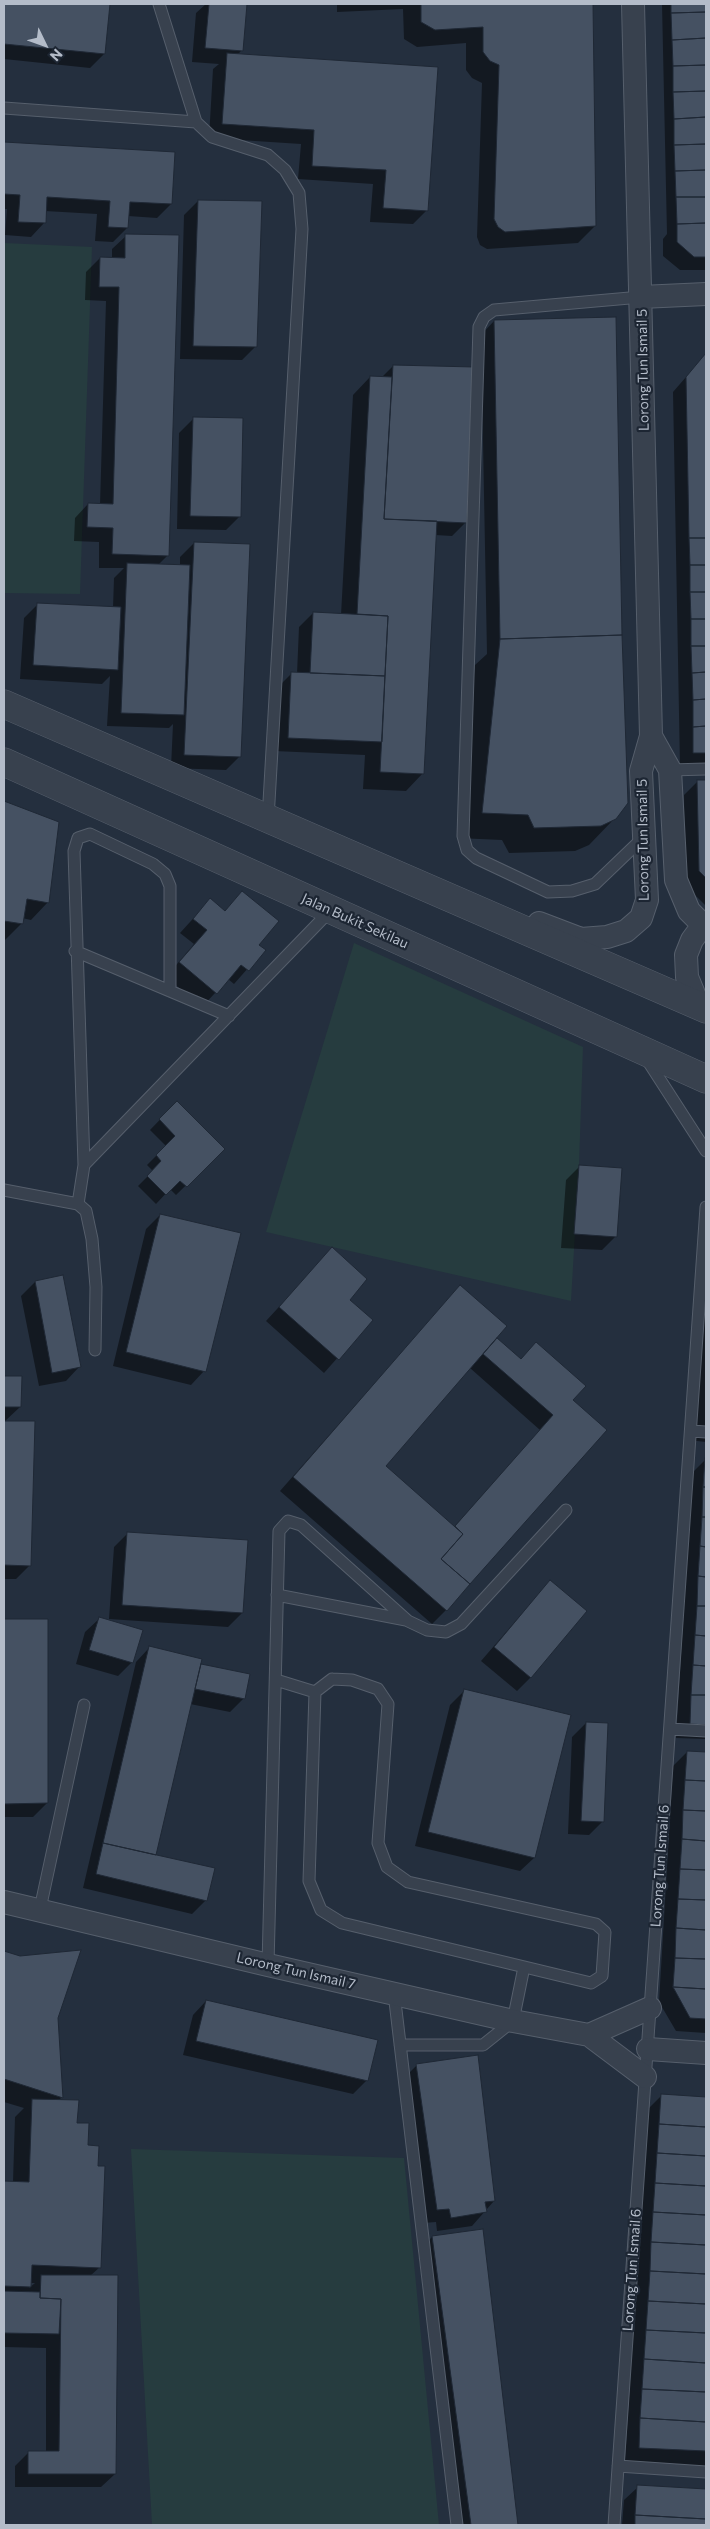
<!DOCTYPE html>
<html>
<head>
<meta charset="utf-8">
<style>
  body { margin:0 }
  #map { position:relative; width:710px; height:2529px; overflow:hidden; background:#242f3e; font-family:Commissioner,sans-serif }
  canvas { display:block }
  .frame { position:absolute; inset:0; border:5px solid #b4bcc9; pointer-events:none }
  .north { position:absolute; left:20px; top:20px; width:50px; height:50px; -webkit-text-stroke:4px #1d2633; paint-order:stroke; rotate:132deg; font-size:14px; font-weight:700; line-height:20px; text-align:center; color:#b4bcc9 }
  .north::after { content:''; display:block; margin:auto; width:18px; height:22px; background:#b4bcc9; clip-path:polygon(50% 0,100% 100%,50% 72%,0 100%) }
</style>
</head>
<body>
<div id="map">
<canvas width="710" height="2529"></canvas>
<div class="frame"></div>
<div class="north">N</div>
</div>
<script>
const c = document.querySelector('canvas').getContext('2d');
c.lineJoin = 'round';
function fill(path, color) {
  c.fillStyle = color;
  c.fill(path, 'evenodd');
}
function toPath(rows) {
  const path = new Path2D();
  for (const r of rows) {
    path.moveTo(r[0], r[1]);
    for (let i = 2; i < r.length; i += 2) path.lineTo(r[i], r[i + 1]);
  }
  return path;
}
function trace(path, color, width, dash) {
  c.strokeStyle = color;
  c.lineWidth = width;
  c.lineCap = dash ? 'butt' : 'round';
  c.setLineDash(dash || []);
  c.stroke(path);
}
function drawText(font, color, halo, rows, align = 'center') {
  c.font = font + ' Commissioner,sans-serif';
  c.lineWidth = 4.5;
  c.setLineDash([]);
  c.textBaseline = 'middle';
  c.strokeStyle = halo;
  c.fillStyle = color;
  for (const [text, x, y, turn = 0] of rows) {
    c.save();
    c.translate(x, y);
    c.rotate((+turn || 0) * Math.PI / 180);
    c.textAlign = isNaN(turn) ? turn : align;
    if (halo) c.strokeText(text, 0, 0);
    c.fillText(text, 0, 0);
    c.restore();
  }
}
fill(toPath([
  [4,243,92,247,80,594,4,593],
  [354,943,583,1047,579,1165,571,1301,266,1232],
  [131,2149,404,2158,439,2525,152,2525]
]), '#263c3f');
fill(toPath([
  [4,4,109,4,104,54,90,68,4,59],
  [206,4,246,4,242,50,237,55,437,68,427,210,413,224,370,222,373,184,298,179,301,144,209,138,213,69,219,64,192,62,196,13],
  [337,4,592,4,595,226,578,243,487,249,480,245,477,237,482,83,472,78,466,70,466,43,417,47,404,39,403,9,337,12],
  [662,4,706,4,706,270,680,270,663,256,663,239,667,234],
  [4,143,174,154,171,204,157,218,128,216,127,228,113,242,95,241,97,214,45,211,44,223,31,237,5,235,7,209,4,209],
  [198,201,256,346,242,360,180,359,184,215],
  [126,236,168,555,158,565,180,566,180,557,194,543,240,756,226,770,171,768,173,724,169,728,107,726,110,676,102,684,20,679,24,618,38,604,113,608,114,578,124,568,99,568,99,542,74,541,75,518,88,504,100,505,106,301,85,300,86,272,100,258,112,259,112,249],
  [494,321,615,818,589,845,575,851,509,853,502,840,457,838,475,665,487,654,481,335],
  [706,354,706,766,680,767,673,392],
  [393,366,466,522,452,536,435,535,423,773,406,791,363,789,365,755,274,751,278,687,292,673,297,674,299,627,313,613,341,615,353,395,370,377,381,378],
  [193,419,239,517,226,530,177,529,179,433],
  [698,781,706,781,706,906,685,885,684,795],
  [4,803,58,823,48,902,31,920,22,918,21,924,4,941],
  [242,893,258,945,264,950,234,984,228,979,202,1007,166,977,194,944,180,933,210,900,224,912],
  [177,1102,223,1149,176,1195,170,1189,156,1204,138,1186,153,1171,147,1165,166,1146,150,1130],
  [580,1166,616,1236,602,1250,561,1248,566,1180],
  [160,1215,204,1371,191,1385,113,1366,146,1229],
  [706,1230,706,1442,688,1440],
  [332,1249,348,1300,371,1320,324,1373,266,1321],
  [35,1282,79,1367,66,1381,39,1386,21,1296],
  [447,1301,520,1360,536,1343,572,1401,446,1610,432,1624,280,1491],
  [470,1368,540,1430,454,1527,384,1466],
  [4,1377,21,1378,20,1407,4,1422,30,1565,16,1579,4,1579],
  [706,1459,706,1739,676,1738,692,1473],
  [128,1533,242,1613,228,1627,109,1619,114,1547],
  [550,1581,531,1677,517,1691,481,1661],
  [99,1619,132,1662,118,1676,76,1664,85,1632],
  [4,1620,47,1620,47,1803,33,1817,4,1817],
  [149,1648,199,1665,249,1675,244,1698,230,1712,190,1704,155,1856,206,1900,192,1914,83,1888,136,1662],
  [464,1691,534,1858,520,1871,415,1846,450,1705],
  [586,1723,603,1821,589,1835,568,1834,572,1737],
  [687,1752,706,1753,706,2033,676,2031,659,2002,673,1766],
  [4,1952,19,1957,57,2018,62,2097,58,2101,76,2124,87,2146,100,2267,90,2276,115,2474,101,2487,15,2487,15,2466,29,2452,46,2452,46,2348,4,2347,4,2182,13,2182,15,2117,24,2108,4,2102],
  [30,2283,35,2283,29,2288],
  [206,2001,367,2080,353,2094,183,2055,193,2015],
  [417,2065,494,2201,472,2226,437,2231,436,2222,423,2223,403,2079],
  [661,2096,706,2098,706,2466,625,2461,647,2110],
  [482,2230,517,2525,455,2525,418,2251,432,2237],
  [638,2487,706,2491,706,2525,622,2525,624,2500]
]), '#0007');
const building = toPath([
  [4,4,110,4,105,54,4,44,4,4],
  [209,4,247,4,243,51,205,48,209,4],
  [421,4,593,4,596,226,505,232,498,227,494,219,499,65,490,61,483,52,483,27,435,30,421,22,421,4],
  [671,4,706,4,706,12,671,13,671,4],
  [706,12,706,38,672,40,671,13,706,12],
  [706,38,706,65,673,66,672,40,706,38],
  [227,53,438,67,428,211,383,208,386,170,312,166,314,130,222,124,227,53],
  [706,65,706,91,673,92,673,66,706,65],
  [706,91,706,117,674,119,673,92,706,91],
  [706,117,706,144,674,145,674,119,706,117],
  [4,142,175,152,172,204,130,202,128,228,108,227,110,201,47,197,46,223,18,222,20,195,4,194,4,142],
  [706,144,706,170,675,171,674,145,706,144],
  [706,170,706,197,676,197,675,171,706,170],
  [676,197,706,197,706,223,677,224,676,197],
  [198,200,262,201,257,347,193,346,198,200],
  [706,223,706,257,694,257,677,242,677,224,706,223],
  [125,234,179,235,169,556,112,554,113,528,87,527,88,503,113,504,119,287,99,287,100,257,125,258,125,234],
  [616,317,622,635,500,639,494,320,616,317],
  [706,353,706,538,689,538,686,377,706,353],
  [393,365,474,367,467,523,384,519,393,365],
  [370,376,392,377,384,519,437,521,424,774,380,772,388,616,357,614,370,376],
  [193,417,243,418,241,517,190,516,193,417],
  [689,538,706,538,706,565,690,565,689,538],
  [194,542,250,544,241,757,184,755,194,542],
  [127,563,190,565,184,715,121,713,127,563],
  [690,565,706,565,706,592,690,592,690,565],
  [690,592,706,592,706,619,691,619,690,592],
  [37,603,121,607,118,670,33,665,37,603],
  [313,612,388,616,385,676,310,673,313,612],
  [691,619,706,619,706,646,691,646,691,619],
  [622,635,628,803,616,819,601,826,534,828,528,815,482,813,500,639,622,635],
  [691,646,706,646,706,672,692,673,691,646],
  [291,672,385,676,382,742,288,738,291,672],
  [706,672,706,699,693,700,692,673,706,672],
  [706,699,706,726,693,727,693,700,706,699],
  [706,726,706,753,693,753,693,727,706,726],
  [697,780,706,780,706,878,699,871,697,780],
  [4,801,59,822,49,903,27,899,23,924,4,921,4,801],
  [242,891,279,921,259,945,266,950,249,971,241,965,217,994,179,962,207,930,193,919,210,898,225,911,242,891],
  [177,1101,225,1149,187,1187,180,1181,166,1195,147,1176,161,1161,156,1155,175,1136,159,1119,177,1101],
  [579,1165,622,1168,617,1237,574,1234,579,1165],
  [160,1214,241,1233,206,1372,126,1352,160,1214],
  [332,1247,367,1279,350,1300,373,1320,339,1360,279,1307,332,1247],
  [63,1275,81,1367,52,1373,35,1281,63,1275],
  [460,1285,507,1326,386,1466,463,1534,441,1559,470,1584,447,1611,293,1477,460,1285],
  [497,1338,521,1359,536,1342,586,1386,573,1400,607,1430,470,1584,441,1559,463,1534,455,1526,553,1415,483,1354,497,1338],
  [4,1376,22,1376,21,1407,4,1407,4,1376],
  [4,1421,35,1421,31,1566,4,1565,4,1421],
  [705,1458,706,1458,706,1487,703,1487,705,1458],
  [703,1487,706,1487,706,1517,702,1517,703,1487],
  [702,1517,706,1517,706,1547,700,1546,702,1517],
  [127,1532,248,1540,243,1613,122,1605,127,1532],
  [700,1546,706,1547,706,1577,698,1576,700,1546],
  [698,1576,706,1577,706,1606,697,1606,698,1576],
  [550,1580,587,1611,531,1678,494,1647,550,1580],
  [697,1606,706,1606,706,1636,695,1635,697,1606],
  [99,1617,143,1630,133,1663,89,1650,99,1617],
  [4,1619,48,1619,48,1803,4,1804,4,1619],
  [695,1635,706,1636,706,1666,693,1665,695,1635],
  [149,1646,202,1659,156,1855,103,1843,149,1646],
  [201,1664,250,1674,245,1699,195,1689,201,1664],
  [693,1665,706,1666,706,1695,691,1695,693,1665],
  [464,1689,571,1715,535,1858,428,1832,464,1689],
  [691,1695,706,1695,706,1725,690,1724,691,1695],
  [586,1722,608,1723,604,1822,581,1821,586,1722],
  [687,1751,706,1752,706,1781,685,1780,687,1751],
  [685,1780,706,1781,706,1811,683,1810,685,1780],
  [683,1810,706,1811,706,1841,682,1839,683,1810],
  [682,1839,706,1841,706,1870,680,1869,682,1839],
  [103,1843,215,1868,207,1901,96,1874,103,1843],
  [680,1869,706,1870,706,1900,678,1899,680,1869],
  [678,1899,706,1900,706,1930,676,1928,678,1899],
  [676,1928,706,1930,706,1959,675,1958,676,1928],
  [81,1950,58,2018,63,2098,4,2079,4,1951,20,1956,81,1950],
  [675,1958,706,1959,706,1989,673,1987,675,1958],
  [673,1987,706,1989,706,2019,690,2018,673,1987],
  [206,2000,378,2040,368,2081,196,2041,206,2000],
  [478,2055,495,2201,485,2202,487,2212,451,2218,449,2209,437,2210,416,2064,478,2055],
  [661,2094,706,2097,706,2127,659,2124,661,2094],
  [32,2099,79,2100,77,2123,89,2123,88,2145,99,2146,98,2166,105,2166,101,2268,32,2265,31,2287,4,2286,4,2181,29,2182,32,2099],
  [659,2124,706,2127,706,2156,657,2153,659,2124],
  [657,2153,706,2156,706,2186,655,2183,657,2153],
  [655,2183,706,2186,706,2215,653,2212,655,2183],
  [653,2212,706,2215,706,2245,651,2242,653,2212],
  [483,2229,518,2525,471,2525,432,2236,483,2229],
  [651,2242,706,2245,706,2274,650,2271,651,2242],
  [650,2271,706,2274,706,2304,648,2301,650,2271],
  [41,2275,118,2275,116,2474,28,2474,28,2451,59,2451,61,2299,40,2298,41,2275],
  [4,2291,40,2292,40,2298,61,2299,59,2334,4,2333,4,2291],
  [648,2301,706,2304,706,2333,646,2330,648,2301],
  [646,2330,706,2333,706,2363,644,2359,646,2330],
  [644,2359,706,2363,706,2392,642,2389,644,2359],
  [642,2389,706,2392,706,2422,640,2418,642,2389],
  [640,2418,706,2422,706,2451,639,2448,640,2418],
  [637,2485,706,2489,706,2519,635,2515,637,2485],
  [635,2515,706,2519,706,2525,635,2525,635,2515]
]);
fill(building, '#455162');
trace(building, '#1f2835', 1);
const service = toPath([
  [159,4,196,122],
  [4,108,196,122,212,137,268,155,285,170,299,193,302,229,268,819],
  [641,297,494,310,484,317,479,327,463,836,467,850,476,858,548,892,572,891,595,884,644,837],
  [670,770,706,769],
  [75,951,229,1016],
  [646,1058,706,1151],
  [84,1165,331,910],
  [4,1190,78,1204,86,1211,92,1239,96,1287,95,1350],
  [78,1204,84,1165,74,851,78,838,90,834,153,864,165,874,170,886,170,991],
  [692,1431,706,1432],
  [277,1595,406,1620],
  [332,1679,352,1680,378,1689,388,1704,378,1843,387,1867,408,1882,596,1924,605,1932,602,1976,591,1983,342,1923,321,1910,309,1881,315,1692,332,1679],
  [276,1680,315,1692],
  [670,1729,706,1731],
  [40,1909,84,1705],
  [268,1965,279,1531,288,1521,301,1525,408,1621,427,1630,446,1632,461,1624,566,1510],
  [394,1993,457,2525],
  [400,2045,483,2045,513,2021,524,1967],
  [618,2466,706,2472],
  [614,2525,706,1207]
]);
const minor = toPath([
  [641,297,706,294],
  [651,736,670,770,676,880,689,911,703,925,706,925],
  [539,923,581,939,607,937,626,931,641,918,647,900,641,771,651,736,633,4],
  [699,1006,687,977,686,955,692,940,703,925],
  [4,1902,268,1965,513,2021,589,2035,645,2077],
  [589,2035,650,2008],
  [648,2049,706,2053]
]);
const tertiary = toPath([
  [4,704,706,1009],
  [4,762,706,1079]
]);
trace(service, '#565f6c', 13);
trace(minor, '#565f6c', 24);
trace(tertiary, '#565f6c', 29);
trace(service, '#38414e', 11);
trace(minor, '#38414e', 22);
trace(tertiary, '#38414e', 28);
drawText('14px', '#b4bcc9', '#1d2633', [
  ["Lorong Tun Ismail 5",643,370,-91],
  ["Lorong Tun Ismail 5",643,840,-91],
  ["Jalan Bukit Sekilau",355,921,24],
  ["Lorong Tun Ismail 6",660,1866,-86],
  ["Lorong Tun Ismail 7",296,1971,13],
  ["Lorong Tun Ismail 6",632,2270,-86]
]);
</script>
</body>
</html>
